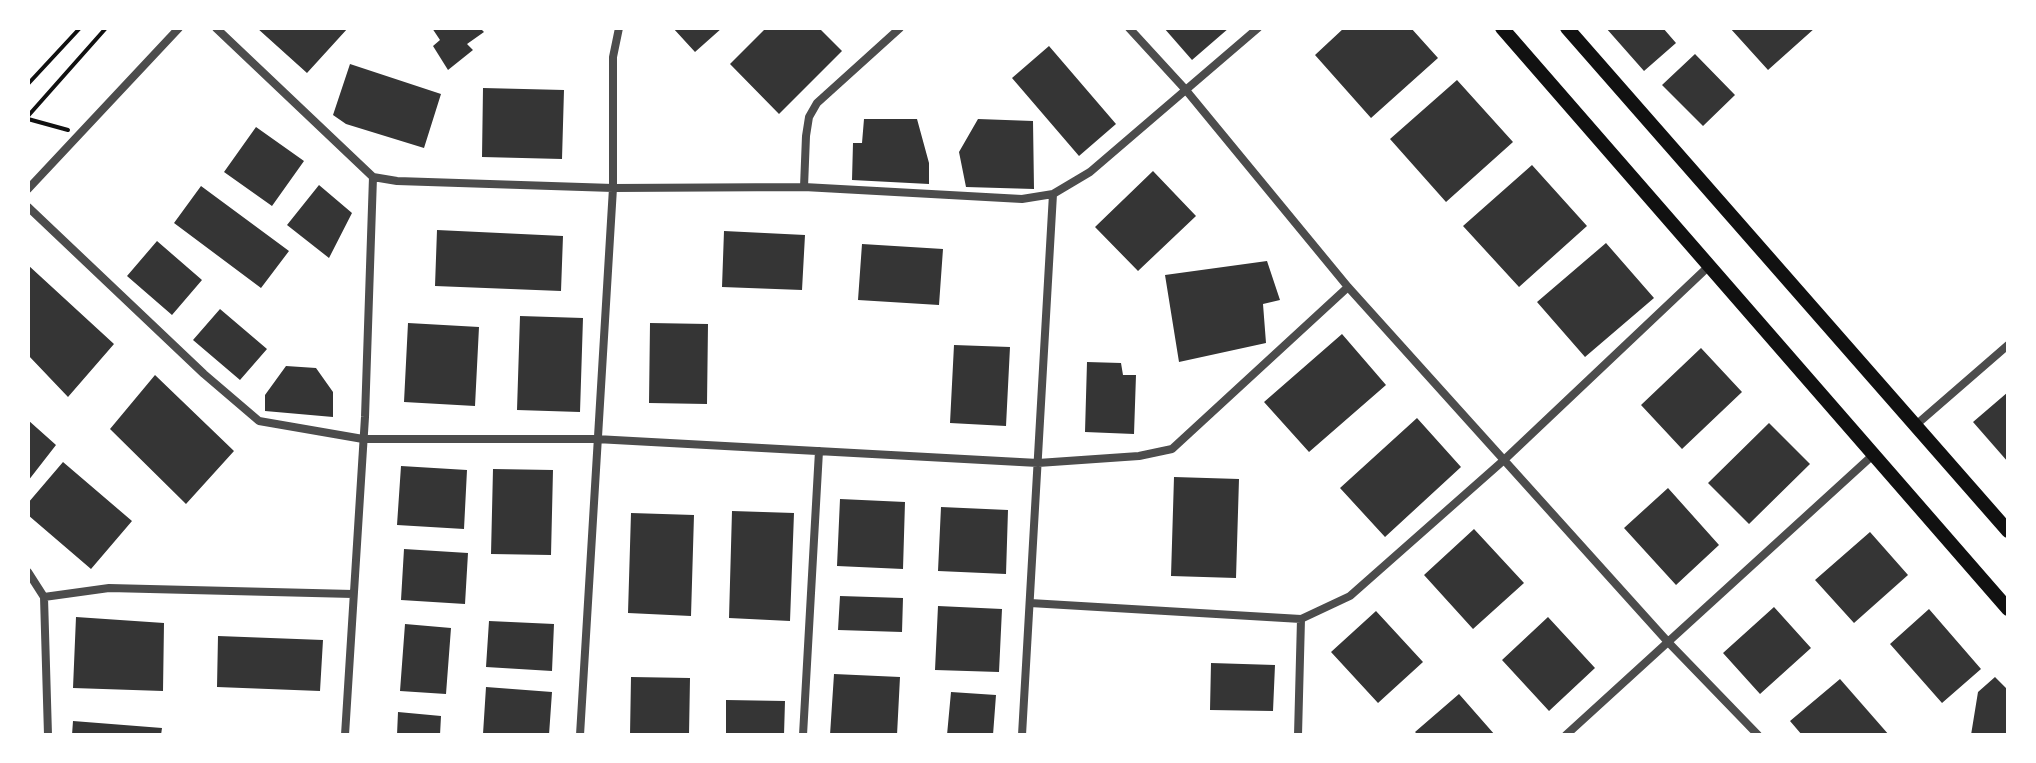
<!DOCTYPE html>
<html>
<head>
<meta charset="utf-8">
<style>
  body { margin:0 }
  #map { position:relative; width:2036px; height:763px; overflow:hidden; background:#fff; font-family:"Titillium Web",sans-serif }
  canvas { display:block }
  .frame { position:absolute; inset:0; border:30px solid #fff; pointer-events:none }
</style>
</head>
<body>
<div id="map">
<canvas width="2036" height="763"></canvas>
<div class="frame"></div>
</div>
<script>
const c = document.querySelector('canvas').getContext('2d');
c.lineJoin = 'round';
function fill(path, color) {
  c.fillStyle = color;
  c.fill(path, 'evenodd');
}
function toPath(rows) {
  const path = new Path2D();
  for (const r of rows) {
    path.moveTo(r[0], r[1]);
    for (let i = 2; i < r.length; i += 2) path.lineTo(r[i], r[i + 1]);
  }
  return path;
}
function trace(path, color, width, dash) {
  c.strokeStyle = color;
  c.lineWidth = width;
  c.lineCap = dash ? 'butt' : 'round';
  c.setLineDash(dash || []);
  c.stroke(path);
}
fill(toPath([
  [257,28,348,28,307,73],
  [432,28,480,28,484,32,467,44,473,50,448,70,433,46,440,40],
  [673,28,722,28,695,52],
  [766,28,819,28,842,51,779,114,730,64],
  [1164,28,1229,28,1192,60],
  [1344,28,1411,28,1438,58,1371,118,1315,55],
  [1606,28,1663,28,1676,43,1644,71],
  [1730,28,1815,28,1768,70],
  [1049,46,1116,124,1079,156,1012,78],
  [1695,54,1735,95,1703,126,1662,85],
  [350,64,441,94,424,148,346,124,333,115],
  [1457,80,1513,142,1446,202,1390,139],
  [483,88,564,90,562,159,482,157],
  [864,119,917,119,929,163,929,184,852,180,853,143,862,143],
  [978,119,1033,121,1034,189,966,187,959,152],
  [256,127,304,161,272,206,224,172],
  [1532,165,1587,226,1519,287,1463,226],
  [1153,171,1196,216,1138,271,1095,227],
  [319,185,352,213,329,258,287,225],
  [201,186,289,251,261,288,174,223],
  [437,230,563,236,561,291,435,286],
  [724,231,805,235,802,290,722,287],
  [157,241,202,280,172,315,127,276],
  [1606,243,1654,298,1585,357,1537,302],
  [862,244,943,249,939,305,858,300],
  [1267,261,1280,300,1263,304,1266,343,1179,362,1165,275],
  [28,265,114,344,68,397,28,355],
  [220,309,267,349,240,380,193,340],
  [520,316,583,318,580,412,517,410],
  [408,323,479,327,475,406,404,402],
  [650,323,708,324,707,404,649,403],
  [1342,334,1386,385,1309,452,1264,402],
  [954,345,1010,347,1006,426,950,423],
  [1701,348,1742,392,1682,449,1641,405],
  [1087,362,1121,363,1123,375,1136,375,1134,434,1085,432],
  [286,366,316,368,333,392,333,417,265,411,265,395],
  [155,375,234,451,186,504,110,429],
  [2008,392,2008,462,1973,422],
  [1417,418,1461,467,1385,537,1340,488],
  [28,420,56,445,28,481],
  [1769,423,1810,464,1749,524,1708,483],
  [63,462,132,521,91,569,28,515,28,503],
  [401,466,467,470,464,529,397,525],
  [493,469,553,470,551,555,491,554],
  [1174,477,1239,479,1236,578,1171,576],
  [1668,488,1719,545,1676,585,1624,528],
  [840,499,905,502,903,569,837,566],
  [941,507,1008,510,1006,574,938,571],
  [732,511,794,513,790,621,729,618],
  [631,513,694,515,691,616,628,613],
  [1474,529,1524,583,1473,629,1424,575],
  [1870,532,1908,575,1854,623,1815,580],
  [404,549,468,553,465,604,401,600],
  [840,596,903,598,902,632,838,630],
  [938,606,1002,609,999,672,935,670],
  [1774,607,1811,648,1760,694,1723,653],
  [1929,609,1981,669,1942,703,1890,644],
  [1376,611,1423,662,1378,703,1331,652],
  [76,617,164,623,163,691,73,688],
  [1548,617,1595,668,1549,711,1502,660],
  [489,621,554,624,552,671,486,667],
  [405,624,451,628,446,694,400,691],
  [218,636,323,640,320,691,217,687],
  [1211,663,1275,665,1273,711,1210,710],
  [834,674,900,677,897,735,830,735],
  [631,677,690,678,689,735,630,735],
  [1995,677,2008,690,2008,735,1971,735,1978,692],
  [1840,679,1889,735,1802,735,1790,721],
  [486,687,552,692,549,735,483,734],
  [951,692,996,695,993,735,947,735],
  [1459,694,1495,735,1418,735,1415,732],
  [726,700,785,701,784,735,726,735],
  [398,712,441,716,440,735,397,735],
  [73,721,162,728,161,735,72,735]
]), '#353535');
trace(toPath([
  [28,84,80,28],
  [28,116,106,28],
  [28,119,68,130]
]), '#111', 4);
trace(toPath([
  [216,28,373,177,397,181,613,188,804,187,1022,199,1053,194,1090,172,1258,28],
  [1129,28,1185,89,1348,287,1668,642,1758,735],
  [804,187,806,136,809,117,817,103,900,28],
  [28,189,179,28],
  [28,207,204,374,259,421,363,439,596,439,1038,463,1139,456,1172,449,1348,287],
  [1917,424,2008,345],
  [28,572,44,597,48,735],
  [44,597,109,588,353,594],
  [1030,603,1301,619,1350,596,1504,460,1709,266],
  [345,735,365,417,373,177],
  [580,735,613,188,613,57,619,28],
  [803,735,819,451],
  [1022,735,1053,194],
  [1298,735,1301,619],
  [1566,735,1873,455]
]), '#4c4c4c', 8);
trace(toPath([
  [1502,28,2008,609],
  [1567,28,2008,531]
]), '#111', 14);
</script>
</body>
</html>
